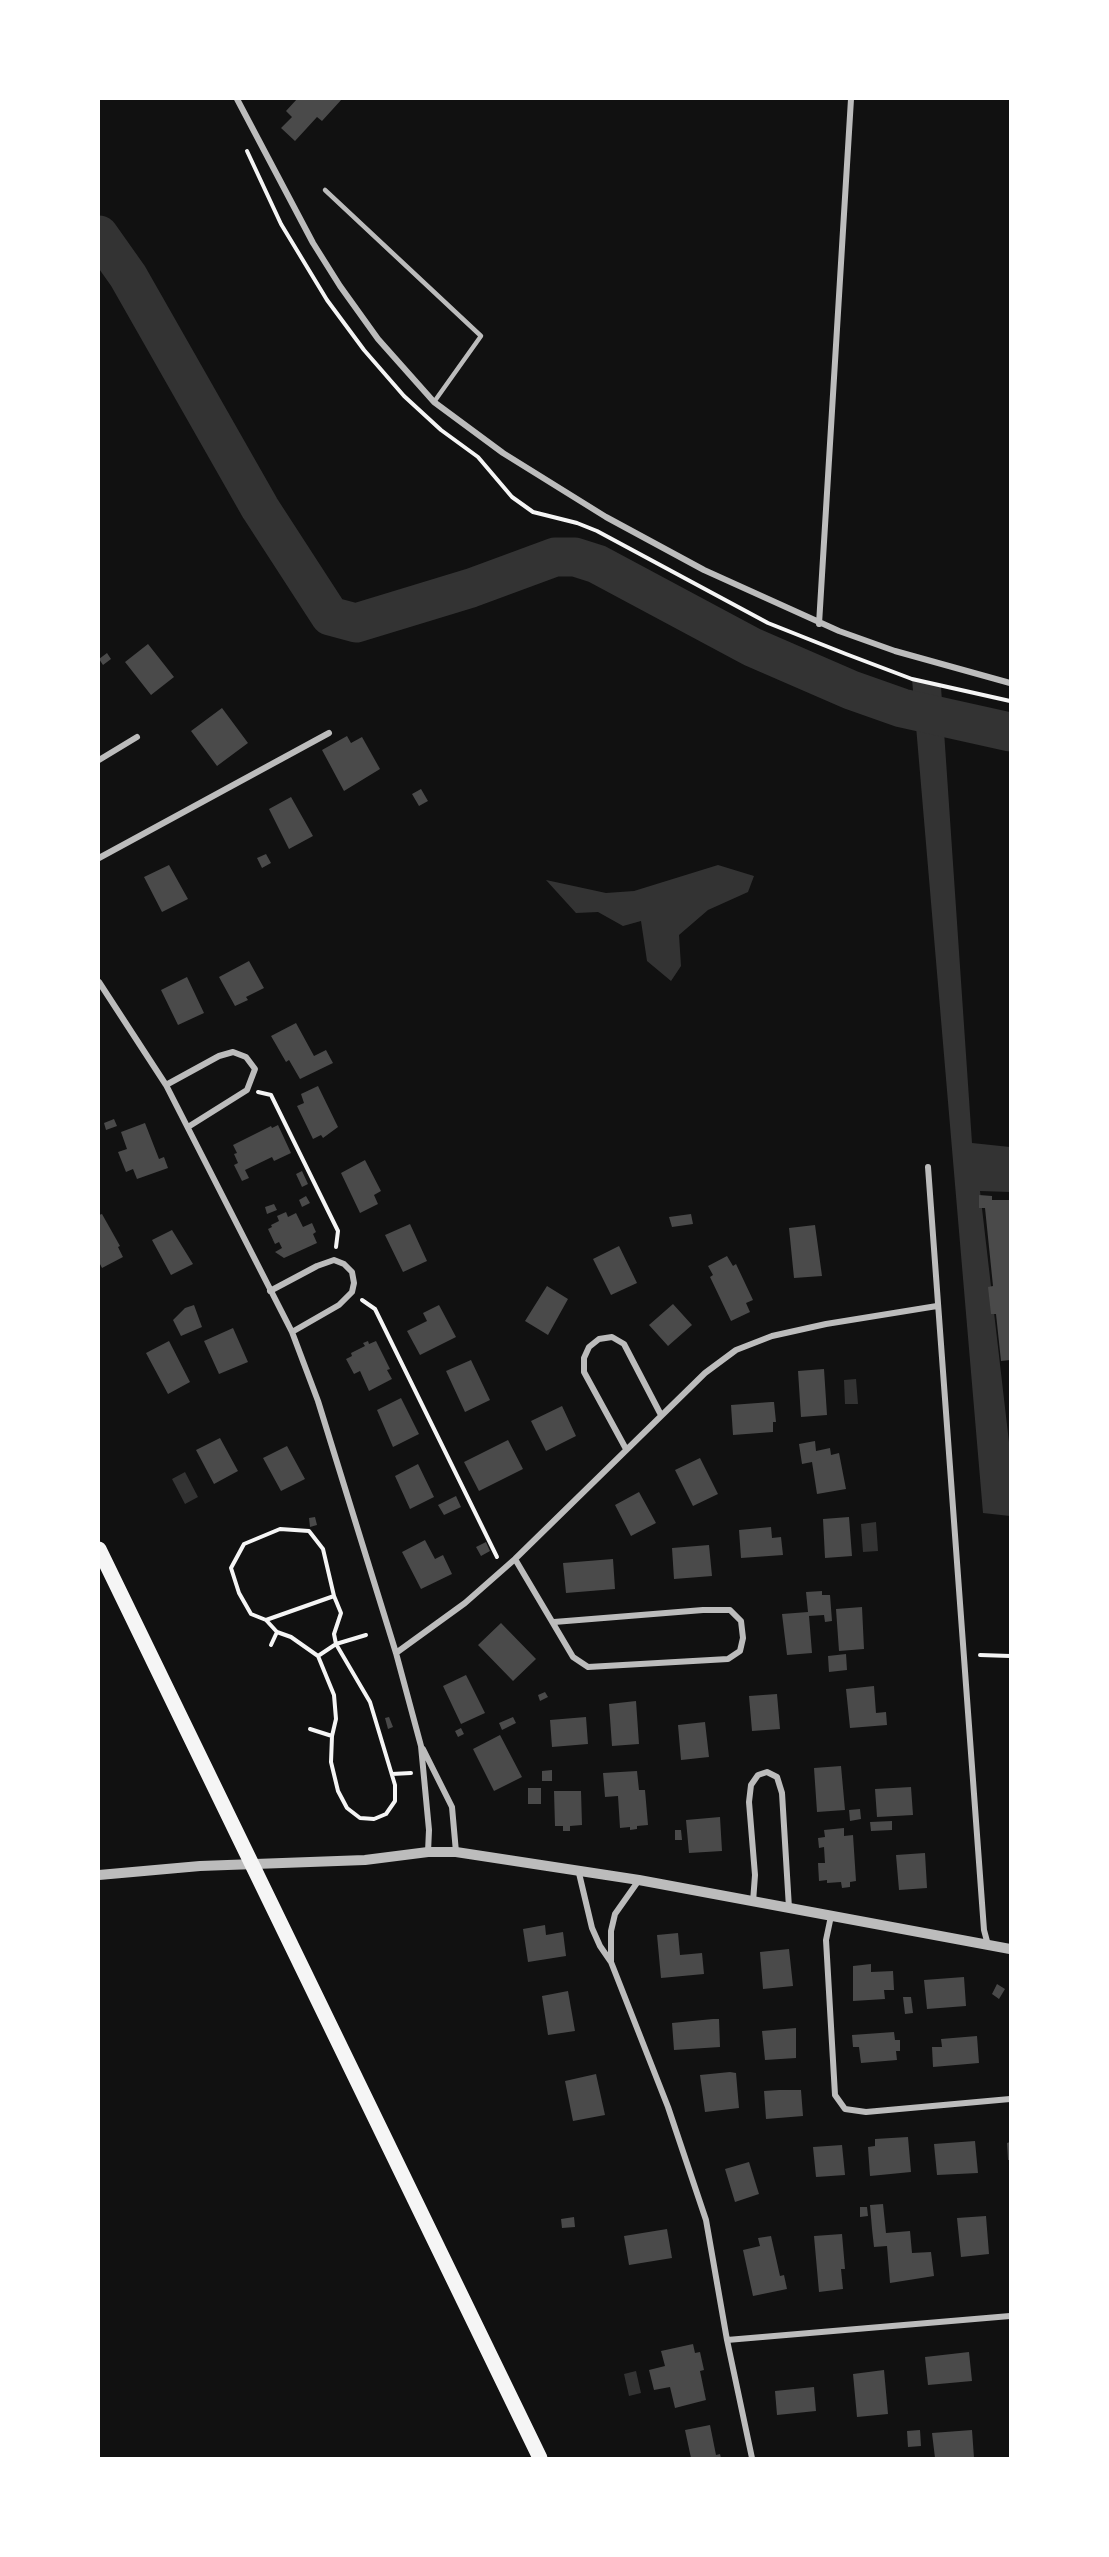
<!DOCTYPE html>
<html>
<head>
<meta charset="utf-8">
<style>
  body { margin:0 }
  #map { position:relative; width:1109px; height:2557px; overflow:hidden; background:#111; font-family:"Roboto Condensed",sans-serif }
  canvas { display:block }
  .frame { position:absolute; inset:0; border:100px solid #fff; pointer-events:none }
</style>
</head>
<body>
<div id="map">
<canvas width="1109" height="2557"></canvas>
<div class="frame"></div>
</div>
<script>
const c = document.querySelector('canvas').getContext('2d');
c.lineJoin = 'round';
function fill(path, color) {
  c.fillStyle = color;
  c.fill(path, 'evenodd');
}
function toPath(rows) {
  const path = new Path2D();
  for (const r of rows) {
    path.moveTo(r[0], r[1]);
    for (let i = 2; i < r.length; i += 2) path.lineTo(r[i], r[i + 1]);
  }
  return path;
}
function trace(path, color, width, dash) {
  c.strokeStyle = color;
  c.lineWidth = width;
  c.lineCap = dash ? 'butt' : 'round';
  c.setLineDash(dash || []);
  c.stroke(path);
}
fill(toPath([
  [912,679,941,687,972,1143,1010,1147,1010,1192,980,1191,1010,1451,1010,1516,983,1513],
  [718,865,754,876,748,892,708,910,679,935,681,966,671,981,647,961,641,921,623,926,598,912,576,913,546,880,606,893,634,891],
  [856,1379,858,1404,845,1404,844,1380],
  [185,1472,198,1497,185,1504,172,1479],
  [876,1522,878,1551,863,1552,861,1524],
  [636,2371,641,2393,629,2396,624,2374]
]), '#333');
trace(toPath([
  [99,235,128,276,260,508,330,616,356,623,471,588,555,557,575,557,597,564,752,647,851,690,902,708,1010,732]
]), '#333', 39);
fill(toPath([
  [297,99,342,99,322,121,317,117,295,141,281,128,292,117,286,111],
  [148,644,174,677,151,695,125,662],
  [107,653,111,659,103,665,99,659],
  [222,708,248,743,217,766,191,731],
  [347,736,351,743,362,737,380,769,344,791,322,750],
  [421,789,428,801,419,806,412,794],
  [291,797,313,836,289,849,269,809],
  [266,854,271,863,262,868,257,858],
  [169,865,188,899,162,912,144,877],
  [249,961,264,988,246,997,248,1000,235,1006,219,977],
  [187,977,204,1013,178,1025,161,990],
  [296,1023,314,1056,326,1050,333,1063,300,1079,289,1060,286,1062,271,1036],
  [318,1086,338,1127,323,1138,321,1135,313,1139,297,1106,304,1103,301,1094],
  [114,1119,117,1126,106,1130,104,1123],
  [145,1123,159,1159,164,1157,168,1168,137,1179,133,1169,126,1172,118,1152,127,1149,121,1132],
  [278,1125,291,1153,274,1161,272,1157,245,1170,249,1178,242,1181,234,1165,238,1163,234,1154,237,1153,233,1145,271,1126,272,1128],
  [365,1160,381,1191,374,1195,378,1204,360,1213,341,1173],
  [302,1171,308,1184,302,1187,296,1174],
  [979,1195,992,1196,992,1200,1010,1200,1010,1360,1001,1361,996,1314,991,1314,988,1287,993,1286,985,1208,979,1208],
  [306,1196,310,1203,302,1207,299,1200],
  [274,1204,277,1210,267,1214,265,1207],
  [286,1212,288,1217,296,1213,303,1227,312,1223,316,1232,313,1234,317,1243,284,1258,275,1252,282,1248,279,1242,275,1244,268,1229,272,1227,271,1225,279,1221,277,1216],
  [102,1214,120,1246,118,1247,123,1257,102,1268,99,1262,99,1215],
  [691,1214,693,1224,672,1227,669,1217],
  [410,1224,427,1261,403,1272,385,1235],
  [815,1225,822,1276,794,1278,789,1228],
  [172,1230,193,1264,171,1275,152,1240],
  [619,1246,637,1283,611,1295,593,1259],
  [727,1256,733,1266,736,1264,753,1300,746,1303,750,1312,731,1321,710,1277,713,1275,708,1266],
  [547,1286,568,1299,548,1335,525,1321],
  [673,1304,692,1325,668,1346,649,1325],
  [194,1305,202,1327,181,1336,173,1320,185,1308],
  [439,1305,456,1337,420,1355,407,1331,427,1321,423,1313],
  [233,1328,248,1362,219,1374,204,1341],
  [169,1341,190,1382,168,1394,146,1353],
  [368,1341,369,1344,376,1341,390,1369,387,1370,392,1379,369,1391,360,1371,354,1374,346,1359,352,1356,351,1353,365,1346,363,1343],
  [471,1360,490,1400,465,1412,446,1371],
  [824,1369,827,1415,801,1417,798,1371],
  [401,1398,419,1434,393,1447,377,1410],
  [771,1402,774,1402,776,1422,773,1422,773,1432,733,1435,731,1405],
  [562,1406,576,1436,546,1451,531,1421],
  [220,1438,238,1471,214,1484,196,1450],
  [508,1440,523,1469,479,1491,464,1462],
  [815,1441,816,1451,830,1448,831,1455,839,1453,846,1489,817,1494,812,1462,802,1464,799,1444],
  [287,1446,305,1479,281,1491,263,1458],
  [700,1458,718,1494,693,1506,675,1470],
  [418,1464,434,1497,410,1509,395,1476],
  [639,1492,656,1523,631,1536,615,1505],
  [456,1496,461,1507,444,1515,438,1505],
  [315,1517,317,1525,310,1527,309,1518],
  [849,1517,852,1556,825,1558,823,1519],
  [771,1527,772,1538,781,1537,783,1555,741,1558,739,1530],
  [425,1540,435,1559,443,1555,452,1574,421,1589,402,1552],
  [486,1542,490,1551,481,1556,476,1547],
  [709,1545,712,1576,674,1579,672,1548],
  [613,1559,615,1589,566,1593,563,1563],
  [822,1591,822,1595,830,1595,832,1621,825,1622,824,1615,809,1616,812,1653,787,1655,782,1614,808,1612,806,1592],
  [862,1607,864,1649,839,1651,836,1609],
  [501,1623,536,1659,513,1681,478,1645],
  [846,1654,847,1670,829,1672,828,1656],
  [466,1675,485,1713,461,1724,443,1686],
  [874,1686,876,1713,886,1712,887,1725,850,1728,846,1689],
  [545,1692,548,1697,540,1701,538,1695],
  [777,1694,780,1729,752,1731,749,1696],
  [636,1701,639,1744,612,1746,609,1704],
  [389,1717,393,1727,388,1729,385,1718],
  [513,1717,516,1723,502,1730,499,1723],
  [586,1717,588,1744,552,1747,550,1720],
  [705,1722,709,1757,681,1760,678,1725],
  [461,1728,464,1734,458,1737,455,1731],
  [500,1735,522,1777,494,1791,473,1749],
  [841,1766,845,1810,817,1812,814,1768],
  [552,1770,552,1781,542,1781,542,1771],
  [637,1771,639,1790,645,1790,648,1825,637,1826,637,1829,630,1830,630,1827,620,1828,618,1796,605,1797,603,1773],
  [911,1787,913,1815,877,1817,875,1789],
  [528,1788,541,1788,541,1804,528,1804],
  [554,1791,581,1791,582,1825,570,1826,570,1831,563,1831,563,1826,555,1826],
  [860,1809,861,1819,850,1821,849,1810],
  [720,1817,722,1851,689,1853,686,1820],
  [892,1821,892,1830,871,1831,870,1822],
  [844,1828,844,1836,853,1835,856,1881,850,1882,850,1887,842,1888,841,1882,827,1883,827,1880,819,1881,818,1863,825,1863,824,1847,819,1848,818,1838,825,1837,824,1830],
  [675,1830,681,1830,682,1840,675,1840],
  [925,1853,927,1888,899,1890,896,1855],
  [545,1925,546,1935,563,1932,566,1956,528,1962,523,1929],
  [678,1933,680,1955,702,1953,704,1974,661,1978,657,1935],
  [789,1949,793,1986,763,1989,760,1952],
  [871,1964,871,1972,893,1971,894,1990,884,1990,885,1999,853,2001,853,1966],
  [964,1977,966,2006,927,2009,924,1980],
  [997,1984,1005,1989,999,1999,992,1994],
  [568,1991,575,2031,548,2035,542,1996],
  [903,1997,911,1997,913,2013,905,2014],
  [713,2019,719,2019,720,2047,674,2050,672,2023],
  [796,2028,796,2058,765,2060,762,2031],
  [894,2032,895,2040,900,2040,900,2051,896,2051,897,2060,861,2063,859,2047,853,2047,852,2035],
  [977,2036,979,2063,933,2067,932,2047,942,2047,941,2039],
  [730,2072,736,2073,739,2108,705,2112,700,2075],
  [596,2074,605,2115,573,2121,565,2081],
  [779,2090,801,2090,803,2116,766,2119,764,2091],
  [908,2137,911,2172,870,2176,868,2147,875,2146,875,2139],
  [975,2141,978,2173,937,2175,934,2144],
  [1010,2142,1010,2160,1008,2160,1007,2143],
  [842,2145,845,2175,816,2177,813,2147],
  [749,2162,759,2194,735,2202,725,2169],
  [883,2204,886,2233,910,2231,912,2253,931,2252,934,2276,890,2283,887,2246,874,2247,872,2229,870,2205],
  [860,2207,867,2207,868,2216,860,2217],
  [986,2216,989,2254,961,2257,957,2218],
  [574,2217,575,2227,562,2228,561,2219],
  [667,2229,672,2258,629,2265,624,2236],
  [842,2234,845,2269,841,2269,843,2289,819,2292,814,2236],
  [771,2236,780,2276,784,2275,787,2289,753,2296,743,2250,760,2246,758,2238],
  [693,2344,695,2353,700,2352,704,2370,700,2371,706,2400,675,2408,670,2387,654,2390,649,2370,665,2366,661,2351],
  [969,2352,972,2381,928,2385,925,2357],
  [884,2370,888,2414,857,2417,853,2374],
  [814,2387,816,2411,777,2415,775,2391],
  [710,2425,716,2455,720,2454,721,2458,691,2458,685,2430],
  [920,2430,921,2446,908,2447,907,2431],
  [972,2430,974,2458,935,2458,932,2433]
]), '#4a4a4a');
trace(toPath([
  [247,151,281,224,327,300,364,350,404,396,441,430,478,457,512,497,533,512,577,523,597,531,768,623,846,654,912,679,1010,701],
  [258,1092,271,1095,338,1231,336,1247],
  [362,1300,375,1309,497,1557],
  [334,1596,341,1613,334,1634,336,1644,370,1702,395,1785,395,1801,386,1814,374,1819,360,1818,347,1808,338,1791,331,1762,332,1736,336,1719,334,1695,318,1656,291,1637,277,1632,266,1620,334,1596],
  [266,1620,251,1614,239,1593,231,1568,244,1544,280,1529,309,1531,323,1549,334,1596],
  [271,1645,277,1632],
  [980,1655,1010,1656],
  [318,1656,336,1644,366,1635],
  [310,1729,332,1736],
  [392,1774,411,1773]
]), '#f5f5f5', 4);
trace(toPath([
  [325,190,481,336,434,402]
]), '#bcbcbc', 4.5);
trace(toPath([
  [237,99,313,243,340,286,378,339,434,402,503,453,606,517,704,570,839,631,895,651,1010,683],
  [819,624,851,99],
  [99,760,137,737],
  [99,858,329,733],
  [99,982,166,1085,292,1332,318,1401,396,1653,421,1746,429,1830,428,1852],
  [166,1085,219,1056,233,1052,246,1057,255,1069,247,1090,188,1127],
  [928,1167,984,1930,988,1945],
  [270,1291,317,1266,334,1260,344,1264,352,1272,354,1283,352,1292,339,1305,292,1332],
  [626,1449,584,1372,584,1358,589,1347,599,1339,612,1337,624,1344,661,1415],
  [515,1559,573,1657,588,1667,728,1659,740,1651,743,1638,741,1621,730,1610,703,1610,554,1622],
  [396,1653,465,1603,515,1559,705,1373,736,1350,772,1336,826,1324,937,1306],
  [423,1749,452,1807,456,1852],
  [578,1869,592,1928,600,1946,611,1962,668,2107,706,2220,727,2340,752,2458],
  [753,1902,755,1875,749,1802,751,1785,758,1775,767,1772,777,1777,782,1793,789,1908],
  [831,1916,826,1940,835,2095,845,2109,866,2112,1010,2099],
  [611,1961,611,1931,615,1914,639,1880],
  [727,2340,1010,2316]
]), '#bcbcbc', 6);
trace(toPath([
  [99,1875,200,1866,365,1860,428,1852,456,1852,639,1880,1010,1949]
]), '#bcbcbc', 10);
trace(toPath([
  [99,1549,540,2458]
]), '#f5f5f5', 15);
</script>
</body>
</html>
